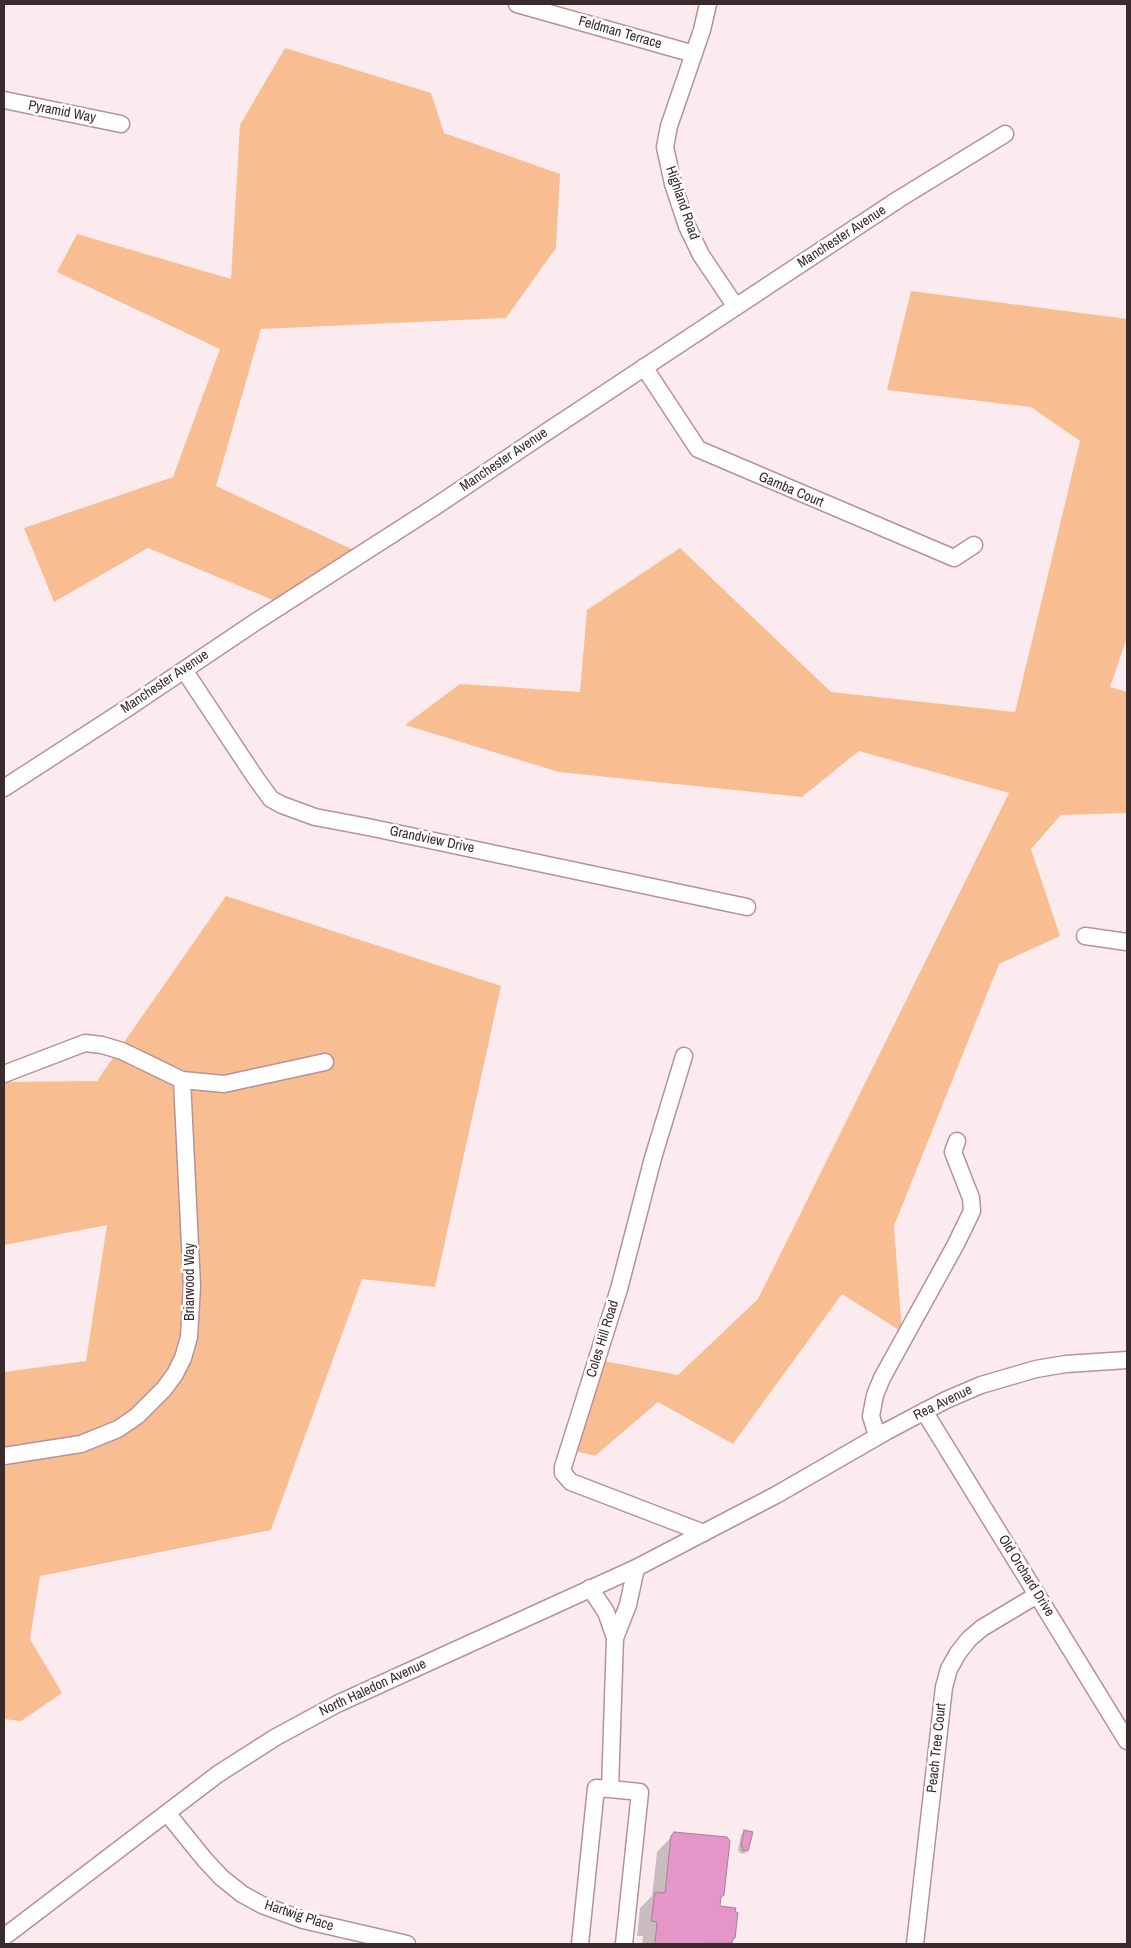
<!DOCTYPE html>
<html>
<head>
<meta charset="utf-8">
<style>
  body { margin:0 }
  #map { position:relative; width:1131px; height:1948px; overflow:hidden; background:#fcebee; font-family:"Archivo Narrow",sans-serif }
  canvas { display:block }
  .frame { position:absolute; inset:0; border:5px solid #3a2b2d; pointer-events:none }
</style>
</head>
<body>
<div id="map">
<canvas width="1131" height="1948"></canvas>
<div class="frame"></div>
</div>
<script>
const c = document.querySelector('canvas').getContext('2d');
c.lineJoin = 'round';
function fill(path, color) {
  c.fillStyle = color;
  c.fill(path, 'evenodd');
}
function toPath(rows) {
  const path = new Path2D();
  for (const r of rows) {
    path.moveTo(r[0], r[1]);
    for (let i = 2; i < r.length; i += 2) path.lineTo(r[i], r[i + 1]);
  }
  return path;
}
function trace(path, color, width, dash) {
  c.strokeStyle = color;
  c.lineWidth = width;
  c.lineCap = dash ? 'butt' : 'round';
  c.setLineDash(dash || []);
  c.stroke(path);
}
function drawText(font, color, halo, rows, align = 'center') {
  c.font = font + ' "Archivo Narrow",sans-serif';
  c.lineWidth = 5;
  c.setLineDash([]);
  c.textBaseline = 'middle';
  c.strokeStyle = halo;
  c.fillStyle = color;
  for (const [text, x, y, turn = 0] of rows) {
    c.save();
    c.translate(x, y);
    c.rotate((+turn || 0) * Math.PI / 180);
    c.textAlign = isNaN(turn) ? turn : align;
    if (halo) c.strokeText(text, 0, 0);
    c.fillText(text, 0, 0);
    c.restore();
  }
}
fill(toPath([
  [285,48,431,93,444,133,560,174,556,248,506,318,261,329,216,486,362,554,285,605,148,548,54,602,24,528,173,477,220,349,57,272,77,234,231,279,240,125],
  [911,291,1127,319,1127,638,1110,687,1127,692,1127,813,1061,815,1031,849,1060,936,999,964,894,1226,902,1332,842,1294,733,1444,658,1402,595,1456,567,1449,598,1360,678,1375,758,1299,1009,793,859,751,802,797,559,772,405,725,460,684,580,692,587,610,680,548,831,692,1015,712,1080,441,1031,407,887,390],
  [226,896,501,986,435,1287,362,1279,271,1530,40,1576,30,1639,62,1693,21,1721,4,1719,4,1372,86,1361,107,1225,4,1245,4,1082,97,1081]
]), '#f8be92');
fill(toPath([
  [744,1831,747,1851,744,1854,740,1853,738,1850,741,1835],
  [675,1833,720,1898,719,1907,731,1940,729,1944,642,1944,643,1936,637,1936,640,1908,652,1896,657,1852]
]), '#0003');
const building = toPath([
  [744,1830,753,1832,748,1851,742,1850,743,1847,741,1847,744,1830],
  [674,1832,727,1837,730,1841,724,1895,721,1897,720,1906,736,1908,735,1911,738,1913,735,1938,733,1939,732,1943,655,1944,657,1922,651,1921,655,1892,665,1893,671,1836,674,1832]
]);
fill(building, '#e595c7');
trace(building, '#a28295', 1);
const minor = toPath([
  [517,4,694,54],
  [708,4,702,30,669,126,665,147,673,184,687,226,701,255,736,307],
  [4,100,121,124],
  [644,367,698,449,954,558,974,545],
  [184,670,255,777,271,799,282,805,315,817,368,827,747,907],
  [4,788,129,707,254,623,433,508,548,431,899,199,1005,134],
  [1085,936,1127,942],
  [684,1056,653,1158,619,1289,563,1467,563,1473,571,1482,704,1533],
  [4,1074,85,1043,102,1045,122,1051,182,1080,224,1084,325,1062],
  [924,1411,1127,1741],
  [877,1436,871,1416,875,1395,882,1378,956,1244,972,1211,971,1198,953,1152,957,1141],
  [4,1456,81,1444,118,1429,137,1416,164,1389,175,1374,183,1358,189,1337,192,1286,182,1080],
  [590,1588,606,1612,615,1638,628,1605,636,1568],
  [610,1789,640,1792,624,1944],
  [167,1813,205,1860,222,1878,242,1894,262,1905,303,1920,407,1944],
  [4,1937,218,1774,276,1737,337,1704,636,1568,776,1495,887,1431,946,1400,981,1385,1036,1369,1066,1364,1127,1360],
  [580,1944,596,1788,610,1789,615,1638],
  [915,1944,944,1687,949,1669,958,1653,969,1639,982,1628,1037,1595]
]);
trace(minor, '#b79197', 19);
trace(minor, '#fff', 16);
drawText('14px', '#3a2b2d', '#fff', [
  ["Feldman Terrace",620,33,16],
  ["Pyramid Way",62,112,11],
  ["Highland Road",682,203,71],
  ["Manchester Avenue",842,237,-33],
  ["Manchester Avenue",504,460,-34],
  ["Gamba Court",791,490,23],
  ["Manchester Avenue",165,682,-34],
  ["Grandview Drive",432,840,12],
  ["Briarwood Way",190,1282,-90],
  ["Coles Hill Road",603,1339,-73],
  ["Rea Avenue",943,1403,-26],
  ["Old Orchard Drive",1026,1576,58],
  ["North Haledon Avenue",373,1688,-25],
  ["Peach Tree Court",937,1748,-84],
  ["Hartwig Place",299,1916,18]
]);
</script>
</body>
</html>
